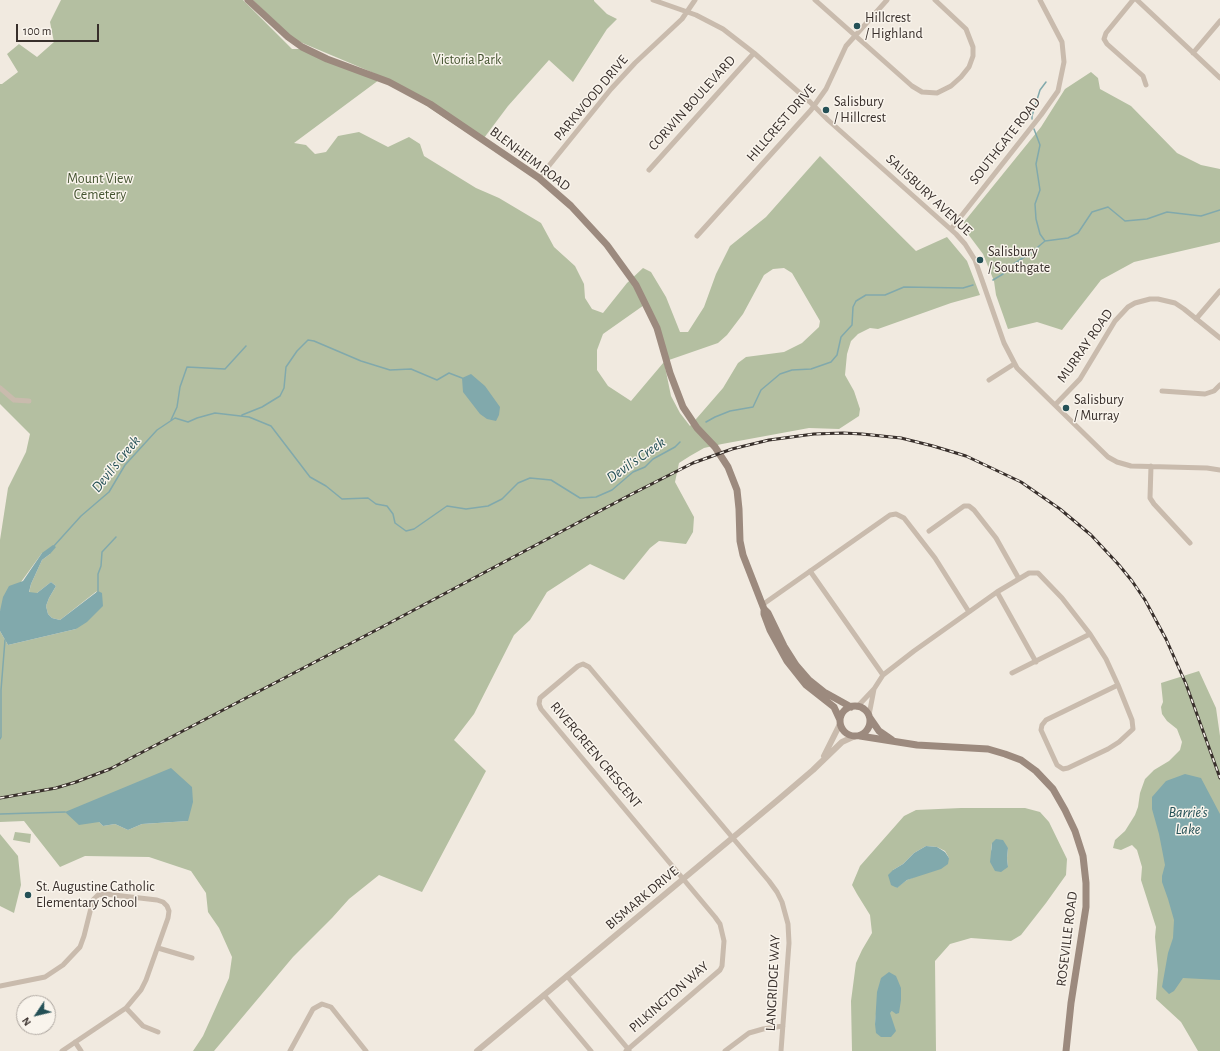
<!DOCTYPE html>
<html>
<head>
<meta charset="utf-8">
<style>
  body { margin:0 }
  #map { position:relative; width:1220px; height:1051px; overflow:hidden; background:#f1eae0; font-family:"Alegreya Sans",sans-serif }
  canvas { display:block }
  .north { position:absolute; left:16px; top:995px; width:40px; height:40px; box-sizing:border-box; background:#f9f4ec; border:1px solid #aca59f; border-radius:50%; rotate:235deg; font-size:11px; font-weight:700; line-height:16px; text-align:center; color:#382f2b }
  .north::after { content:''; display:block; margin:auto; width:14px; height:18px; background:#245056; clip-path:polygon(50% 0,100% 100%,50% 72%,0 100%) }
  .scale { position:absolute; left:16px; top:24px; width:83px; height:18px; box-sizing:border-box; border:2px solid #382f2b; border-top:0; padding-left:5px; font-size:12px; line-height:14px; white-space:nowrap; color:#382f2b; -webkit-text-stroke:3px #f9f4ec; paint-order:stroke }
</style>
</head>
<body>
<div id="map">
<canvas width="1220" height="1051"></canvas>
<div class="north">N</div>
<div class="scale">100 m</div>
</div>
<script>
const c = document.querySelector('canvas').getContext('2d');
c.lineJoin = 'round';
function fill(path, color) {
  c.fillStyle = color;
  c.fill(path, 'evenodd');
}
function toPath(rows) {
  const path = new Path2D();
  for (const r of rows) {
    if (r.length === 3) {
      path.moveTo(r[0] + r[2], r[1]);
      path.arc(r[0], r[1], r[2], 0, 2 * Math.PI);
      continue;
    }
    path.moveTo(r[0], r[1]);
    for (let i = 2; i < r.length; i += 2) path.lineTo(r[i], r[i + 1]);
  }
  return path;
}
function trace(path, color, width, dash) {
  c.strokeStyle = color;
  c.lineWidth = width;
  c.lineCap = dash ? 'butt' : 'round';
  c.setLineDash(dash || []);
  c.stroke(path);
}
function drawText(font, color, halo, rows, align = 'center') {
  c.font = font + ' "Alegreya Sans",sans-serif';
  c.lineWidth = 3;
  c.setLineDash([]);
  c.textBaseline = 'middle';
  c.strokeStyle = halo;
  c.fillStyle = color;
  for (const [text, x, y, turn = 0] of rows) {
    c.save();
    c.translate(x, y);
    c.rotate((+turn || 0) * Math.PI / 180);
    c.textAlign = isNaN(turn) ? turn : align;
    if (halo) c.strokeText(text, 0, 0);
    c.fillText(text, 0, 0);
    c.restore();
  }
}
fill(toPath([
  [61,0,243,0,292,49,301,49,376,74,293,39,253,0,594,0,594,1,607,14,617,19,607,29,573,82,549,60,508,106,481,142,383,77,294,143,306,145,315,154,326,152,338,136,359,132,388,147,409,137,420,144,424,156,476,188,499,198,541,223,554,247,575,266,584,284,585,298,592,309,603,313,627,283,643,268,651,272,666,297,680,332,688,332,704,307,716,274,730,246,766,217,820,156,916,251,947,237,967,261,980,295,951,303,878,329,870,328,858,334,851,341,847,354,845,375,854,391,860,409,859,416,839,429,809,428,722,444,704,448,690,456,679,463,675,482,694,517,693,532,686,544,659,541,650,548,624,580,590,564,547,592,530,620,514,635,474,714,454,740,486,771,422,892,379,875,349,899,332,918,293,957,214,1051,193,1051,203,1036,229,978,232,957,219,928,208,912,206,893,191,871,149,857,85,856,60,867,24,821,0,822,0,631,8,645,76,629,97,591,60,620,52,618,48,614,46,606,49,598,56,586,51,582,37,593,29,593,31,584,42,560,50,554,42,553,0,611,0,540,8,488,26,452,30,434,0,404,0,84,2,84,18,72,7,54,19,44,37,57,54,42,50,22],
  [784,268,792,273,820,321,819,327,802,343,784,352,746,357,738,363,723,388,690,426,680,413,671,396,664,362,631,401,608,386,597,370,597,350,603,334,647,303,669,360,718,343,727,335,743,314,764,275,773,269],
  [188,821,142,824,128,830,115,824,103,826,99,822],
  [1091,72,1098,78,1100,89,1131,106,1177,153,1201,165,1220,169,1220,242,1134,262,1101,280,1062,330,1037,322,1008,329,996,295,994,281,983,254,965,230,964,222,1041,127,1065,89],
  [1199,671,1216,708,1220,736,1220,1051,1198,1051,1181,1022,1156,999,1158,970,1155,937,1156,927,1141,880,1142,867,1137,850,1132,845,1121,850,1113,848,1115,840,1125,831,1135,815,1138,807,1140,793,1145,779,1154,770,1169,761,1180,750,1182,742,1177,729,1167,721,1162,714,1161,707,1163,702,1161,683],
  [961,808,1025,808,1040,812,1049,822,1067,859,1066,875,1046,903,1021,935,1011,941,971,938,950,944,935,961,936,1051,852,1051,851,1001,856,963,862,950,872,933,870,915,857,894,852,885,860,866,904,816,916,810],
  [992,843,1008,848,1007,858,1008,867,991,850],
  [926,846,937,847,945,851,949,858,919,875,907,880,896,888,893,870,903,864,914,853],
  [892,1011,889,1013,891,1019,875,1024,876,1014],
  [15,832,31,834,30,843,13,840],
  [0,834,18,856,21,885,14,913,0,906]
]), '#b4bfa1');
fill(toPath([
  [471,374,485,386,500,407,499,415,496,421,487,419,480,414,463,392,462,378],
  [53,545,56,547,50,554,42,560,31,584,29,592,37,593,51,582,56,586,49,598,46,606,48,614,52,618,60,620,98,591,102,593,103,606,87,622,76,629,8,645,0,631,0,611,3,597,9,586,23,581,42,553],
  [171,768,192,787,193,802,188,821,142,824,128,830,115,824,103,826,99,822,79,825,65,812],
  [1185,774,1201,778,1220,814,1220,980,1183,978,1174,991,1169,994,1162,987,1168,953,1173,938,1174,920,1168,899,1162,882,1162,876,1165,865,1159,834,1152,809,1152,797,1166,781],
  [996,839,1003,840,1008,848,1007,858,1008,867,1001,872,995,871,990,862,992,843],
  [926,846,937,847,945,852,949,858,948,864,941,869,907,880,897,888,891,885,888,875,893,870,903,864,914,853],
  [889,972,896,976,901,988,901,1000,899,1013,896,1014,892,1011,890,1013,896,1031,891,1037,881,1037,876,1033,875,1024,877,992,881,978]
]), '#81a9ac');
trace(toPath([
  [1032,119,1032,116,1040,90,1046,82],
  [1034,129,1040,145,1036,164,1040,190,1035,204,1036,219,1040,234,1045,241],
  [993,280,1003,274,1012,265,1032,252,1045,241,1068,238,1078,233,1092,212,1108,207,1125,221,1147,219,1167,212,1201,216,1220,210],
  [242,415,262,407,280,396,284,388,286,367,297,351,308,340,314,341,361,361,390,370,411,369,437,380,449,373,462,378],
  [171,420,177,407,180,387,187,367,225,369,246,346],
  [706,422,715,417,730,411,753,407,761,390,780,374,792,370,811,369,831,362,837,355,841,337,852,325,853,307,856,301,866,295,885,295,904,287,963,288,973,285],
  [53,547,81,516,109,492,125,465,157,430,175,418,188,422,197,418,215,413,249,417,271,426,310,477,326,486,342,499,368,498,376,504,387,506,393,514,395,523,406,531,414,529,447,506,466,509,488,506,502,499,518,483,530,478,551,480,580,498,596,497,612,490,633,472,645,467,653,459,675,447,680,442],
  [98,591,98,574,101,566,102,552,116,537],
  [0,739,1,737,1,690,5,640],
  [0,814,65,812]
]), '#81a9ac', 1.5);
trace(toPath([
  [653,0,696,15,723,29,754,53,810,102,828,120,956,234,965,244,975,260,1004,343,1017,368,1108,457,1117,462,1131,466,1207,468,1220,470],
  [815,0,912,86,922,92,937,93,951,86,961,77,969,67,973,56,973,47,966,29,935,0],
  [1133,0,1106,33,1104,39,1107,44,1143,76,1146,85],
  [1137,0,1220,78],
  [1193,53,1220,21],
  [649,170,754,53],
  [539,178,611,89,635,63,682,19,695,0],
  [951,229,1041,115,1058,91,1064,62,1062,42,1040,0],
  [697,236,811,110,826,89,846,46,887,0],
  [1196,319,1220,291],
  [989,380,1014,364],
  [0,388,14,400,29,401],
  [1162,391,1205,394,1214,391,1220,385],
  [1055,405,1080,379,1115,321,1128,307,1135,303,1150,299,1158,299,1175,303,1184,309,1220,338],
  [1151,466,1150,498,1154,504,1190,543],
  [929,531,964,506,969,506,974,510,996,538,1019,579],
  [810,571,883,675,874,689,857,707],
  [997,592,1036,662],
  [762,605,890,515,896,514,904,518,935,558,969,612],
  [1012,673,1090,634],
  [883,675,914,651,997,592,1029,573,1038,573,1062,598,1090,634,1106,659,1118,685,1132,720,1133,729,1119,742,1108,749,1068,768,1063,769,1057,765,1041,730,1042,725,1046,720,1118,685],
  [869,715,874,689],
  [158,948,192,958],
  [567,976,629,1050],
  [0,986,45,977,63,965,80,947,84,936,93,900,98,895,105,894,157,900,163,902,167,906,169,911,168,918,146,980,141,990,126,1008,62,1051],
  [544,995,591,1051],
  [126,1008,143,1026,158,1032],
  [75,1042,81,1051],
  [290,1051,313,1009,322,1004,331,1007,366,1051],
  [626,1051,720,970,722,966,724,941,720,924,715,917,541,709,539,704,540,698,578,666,583,664,589,667,769,881,777,892,782,902,788,924,789,943,781,1051],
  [725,1051,749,1033,763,1029,783,1026]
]), '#c9bbad', 5);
trace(toPath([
  [824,756,840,724],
  [477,1051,779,799,813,770,842,742,855,736]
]), '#c9bbad', 6);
trace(toPath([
  [248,0,288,37,302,47,327,59,389,82,430,104,495,148,539,178,571,206,607,245,636,285,657,328,670,373,683,407,697,428,715,447,728,467,737,490,739,509,740,541,743,555,764,609,768,613,784,646,796,665,809,680,824,692,851,707],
  [764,611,764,614,770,630,787,661,806,685,834,707,840,720],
  [855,721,15],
  [870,718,879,731,892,740],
  [860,736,917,745,988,749,1005,754,1021,760,1036,771,1053,789,1065,810,1075,831,1083,856,1086,883,1086,907,1071,1003,1066,1051]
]), '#9c8a7e', 7);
const rail = toPath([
  [0,798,56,788,76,782,110,769,382,627,628,496,693,463,732,449,769,440,814,434,843,433,862,434,901,438,933,446,966,456,1021,482,1060,509,1091,535,1119,565,1132,581,1145,600,1166,639,1186,684,1220,778]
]);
trace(rail, '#382f2b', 3);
trace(rail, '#f9f4ec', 1.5, [4.5]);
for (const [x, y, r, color] of [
  [857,26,4,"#245056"],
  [826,110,4,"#245056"],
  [980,260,4,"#245056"],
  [1066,408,4,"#245056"],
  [28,895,4,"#245056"]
]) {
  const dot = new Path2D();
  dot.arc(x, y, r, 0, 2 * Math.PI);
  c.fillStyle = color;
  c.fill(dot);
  trace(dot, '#f9f4ec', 1.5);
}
drawText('14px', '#382f2b', '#f9f4ec', [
  ["Hillcrest",865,18],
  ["/ Highland",865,34],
  ["Salisbury",834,102],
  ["/ Hillcrest",834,118],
  ["Salisbury",988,252],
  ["/ Southgate",988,268],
  ["Salisbury",1074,400],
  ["/ Murray",1074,416],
  ["St. Augustine Catholic",36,887],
  ["Elementary School",36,903]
], 'left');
drawText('14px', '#455431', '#f9f4ec', [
  ["Victoria Park",467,60],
  ["Mount View",100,179],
  ["Cemetery",100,195]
]);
drawText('14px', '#382f2b', '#f9f4ec', [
  ["PARKWOOD DRIVE",591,98,-50],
  ["CORWIN BOULEVARD",692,103,-48],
  ["HILLCREST DRIVE",781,123,-49],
  ["SOUTHGATE ROAD",1005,141,-52],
  ["BLENHEIM ROAD",530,159,37],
  ["SALISBURY AVENUE",929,195,43],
  ["MURRAY ROAD",1085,346,-55],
  ["RIVERGREEN CRESCENT",596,755,50],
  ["BISMARK DRIVE",642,898,-40],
  ["ROSEVILLE ROAD",1067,939,-83],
  ["LANGRIDGE WAY",773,983,-87],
  ["PILKINGTON WAY",669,997,-41]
]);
drawText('italic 15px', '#245056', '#f9f4ec', [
  ["Devil's Creek",636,460,-35],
  ["Devil's Creek",116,464,-51],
  ["Barrie's",1188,812],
  ["Lake",1188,829]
]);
</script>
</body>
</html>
